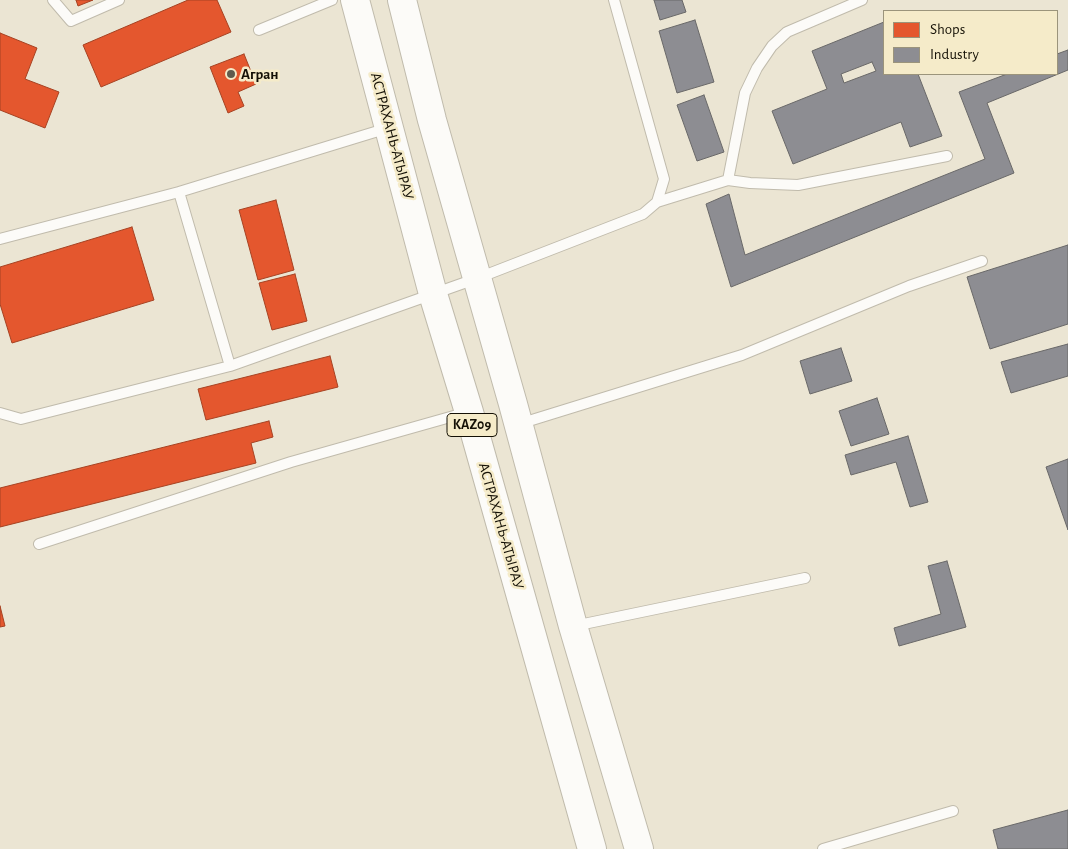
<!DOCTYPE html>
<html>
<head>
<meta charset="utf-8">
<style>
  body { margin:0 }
  #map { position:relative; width:1068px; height:849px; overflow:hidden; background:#ebe5d3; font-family:"Alegreya Sans",sans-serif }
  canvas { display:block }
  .legend { position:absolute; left:883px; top:10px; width:175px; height:65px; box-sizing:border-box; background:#f5ebc9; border:1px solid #9b947b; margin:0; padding:6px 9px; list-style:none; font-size:15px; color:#151106 }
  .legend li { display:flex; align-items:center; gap:10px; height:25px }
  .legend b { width:25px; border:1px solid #9b947b }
</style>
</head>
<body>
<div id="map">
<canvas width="1068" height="849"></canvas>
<ul class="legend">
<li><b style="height:14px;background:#e4572e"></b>Shops</li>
<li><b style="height:14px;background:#8d8d92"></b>Industry</li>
</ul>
</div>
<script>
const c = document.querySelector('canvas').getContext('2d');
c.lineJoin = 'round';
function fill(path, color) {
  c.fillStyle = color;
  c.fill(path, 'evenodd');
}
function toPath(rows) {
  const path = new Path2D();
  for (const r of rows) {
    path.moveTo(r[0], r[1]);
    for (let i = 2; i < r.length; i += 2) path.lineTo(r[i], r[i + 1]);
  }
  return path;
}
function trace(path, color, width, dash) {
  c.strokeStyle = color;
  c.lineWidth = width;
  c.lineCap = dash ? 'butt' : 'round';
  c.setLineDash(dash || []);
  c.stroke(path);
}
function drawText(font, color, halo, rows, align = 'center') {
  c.font = font + ' "Alegreya Sans",sans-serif';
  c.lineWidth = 5;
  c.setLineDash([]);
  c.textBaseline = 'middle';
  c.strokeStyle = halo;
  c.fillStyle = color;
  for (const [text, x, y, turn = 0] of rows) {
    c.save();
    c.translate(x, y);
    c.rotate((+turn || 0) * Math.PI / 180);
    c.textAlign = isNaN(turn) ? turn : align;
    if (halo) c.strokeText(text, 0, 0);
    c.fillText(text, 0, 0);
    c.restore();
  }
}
const shops = toPath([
  [76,0,93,0,78,6,76,0],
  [188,0,217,0,231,32,101,87,83,45,188,0],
  [0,33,37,48,25,79,59,92,45,128,0,110,0,33],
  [244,54,256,84,238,92,244,106,228,113,210,67,244,54],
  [276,200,294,270,258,280,239,210,276,200],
  [132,227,154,300,12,343,0,304,0,267,132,227],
  [295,274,307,321,272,330,259,283,295,274],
  [330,356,338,387,206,420,198,389,330,356],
  [269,421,273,437,251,443,256,463,0,527,0,488,269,421],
  [0,606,5,626,0,627,0,606]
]);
fill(shops, '#e4572e');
trace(shops, '#a64222', 1);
const industry = toPath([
  [654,0,682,0,686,12,660,20,654,0],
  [695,20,714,82,677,93,659,31,695,20],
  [884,22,884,74,918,74,942,136,910,147,901,122,793,164,772,111,827,89,812,51,884,22],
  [872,62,876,71,844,83,841,74,872,62],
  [1068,50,1068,70,987,103,1014,173,731,287,706,204,729,194,745,255,985,159,959,92,1007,74,1057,74,1057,54,1068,50],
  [704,95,724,152,697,161,677,105,704,95],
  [1068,245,1068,324,990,349,967,277,1068,245],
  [1068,344,1068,376,1011,393,1001,362,1068,344],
  [841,348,852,381,810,394,800,361,841,348],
  [877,398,889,434,851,446,839,411,877,398],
  [908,436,928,502,910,507,896,462,851,475,845,455,908,436],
  [1068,459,1068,530,1046,467,1068,459],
  [947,561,966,627,899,646,894,628,941,614,928,566,947,561],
  [1068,810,1068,849,998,849,993,830,1068,810]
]);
fill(industry, '#8d8d92');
trace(industry, '#696868', 1);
const lane = toPath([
  [53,0,71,21,119,0],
  [259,30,332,0],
  [388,128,179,192,230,366,478,278,643,214,657,202,664,179,614,0],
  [728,180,745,93,757,68,772,46,787,32,862,0],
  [657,202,728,180,750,183,798,185,947,156],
  [0,239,179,192],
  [0,413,21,419,230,366],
  [519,424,742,355,909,286,982,261],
  [39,544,291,462,468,412],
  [574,626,805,578],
  [823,849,953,811]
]);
const highway = toPath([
  [355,0,433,294,469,412,592,849],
  [402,0,432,120,513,404,573,626,639,849]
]);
trace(lane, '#c0bbac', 12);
trace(highway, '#c0bbac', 30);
trace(lane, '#fcfbf8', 10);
trace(highway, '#fcfbf8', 28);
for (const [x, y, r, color] of [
  [231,74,5,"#605b4e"]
]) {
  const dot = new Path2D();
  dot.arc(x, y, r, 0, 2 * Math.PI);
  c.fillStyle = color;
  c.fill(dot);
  trace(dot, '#f5ebc9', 2);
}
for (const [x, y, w] of [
  [472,425,50]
]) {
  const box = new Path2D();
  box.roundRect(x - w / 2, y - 11.5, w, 23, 4);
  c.fillStyle = '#f5ebc9';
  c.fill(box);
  trace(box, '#151106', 1);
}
drawText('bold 14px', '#151106', null, [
  ["KAZ09",472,425]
]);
drawText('bold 15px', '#151106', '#f5ebc9', [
  ["Агран",241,74]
], 'left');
drawText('15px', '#151106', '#f5ebc9', [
  ["АСТРАХАНЬ-АТЫРАУ",392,136,75],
  ["АСТРАХАНЬ-АТЫРАУ",501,526,74]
]);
</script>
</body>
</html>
